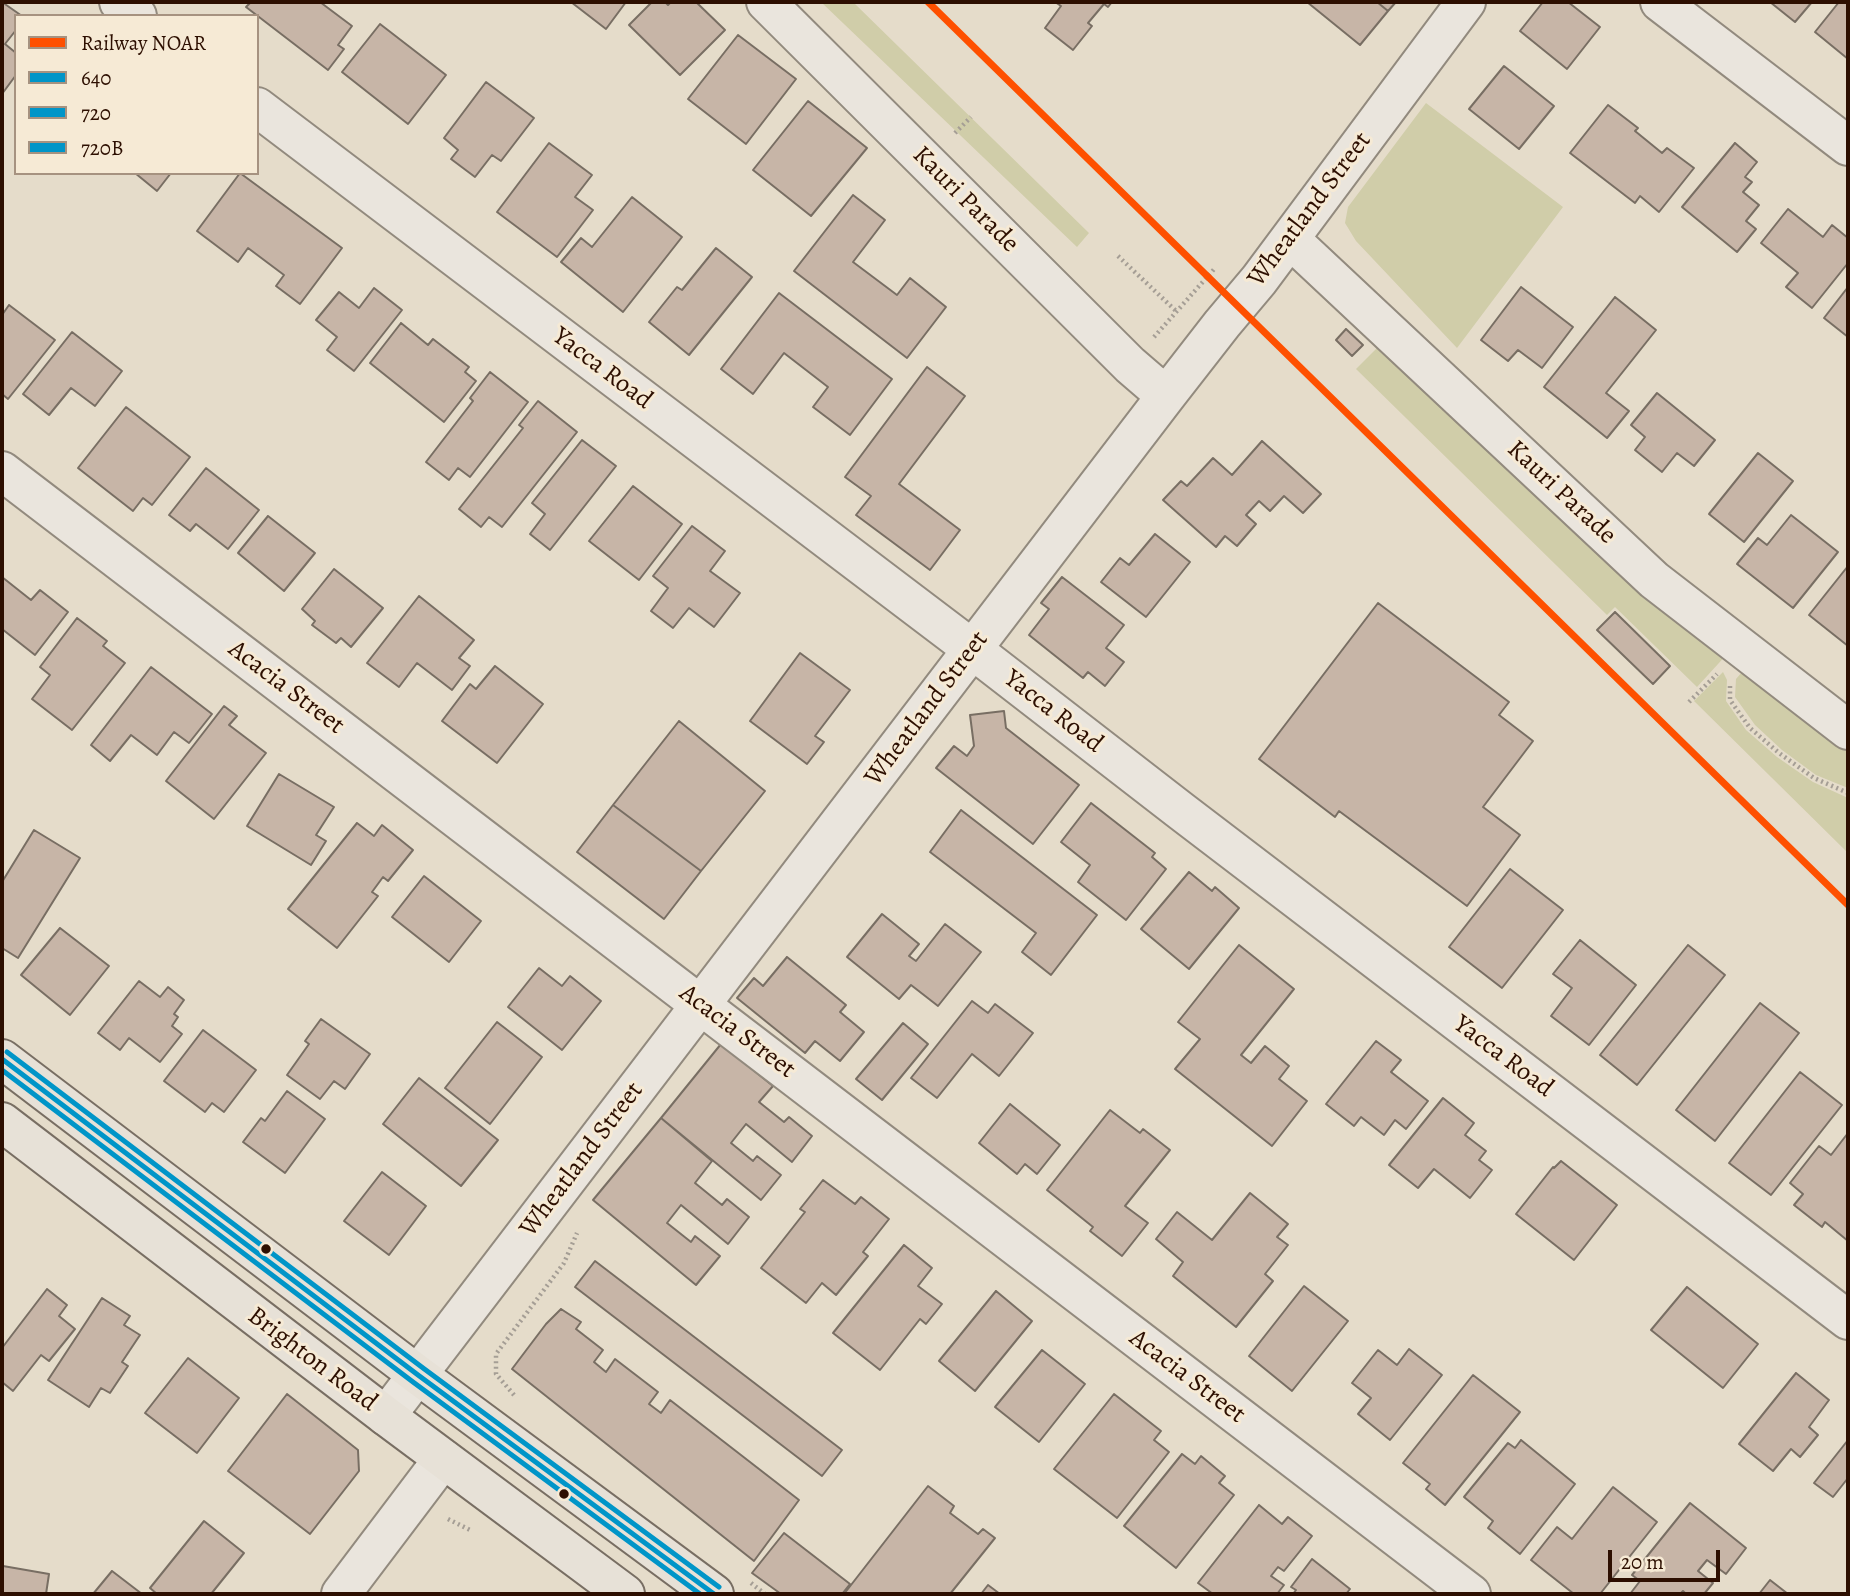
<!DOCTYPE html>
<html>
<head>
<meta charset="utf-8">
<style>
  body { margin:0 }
  #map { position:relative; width:1850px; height:1596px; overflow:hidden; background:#e5dcca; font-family:Alegreya,serif }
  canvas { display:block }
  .frame { position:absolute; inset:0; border:4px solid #2d0f01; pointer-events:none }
  .legend { position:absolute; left:14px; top:14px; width:245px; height:161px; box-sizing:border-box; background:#f6ead5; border:2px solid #a69280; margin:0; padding:9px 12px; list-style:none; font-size:21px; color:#2d0f01 }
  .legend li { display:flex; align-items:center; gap:14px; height:35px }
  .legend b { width:35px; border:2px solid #a69280 }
  .scale { position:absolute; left:1608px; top:1550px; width:112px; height:32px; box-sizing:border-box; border:4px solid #2d0f01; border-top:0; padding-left:9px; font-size:21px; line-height:24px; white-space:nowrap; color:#2d0f01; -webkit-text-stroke:5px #f6ead5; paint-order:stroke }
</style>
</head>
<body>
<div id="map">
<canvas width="1850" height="1596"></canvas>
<div class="frame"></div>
<ul class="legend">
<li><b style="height:9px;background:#fe5000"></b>Railway NOAR</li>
<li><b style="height:9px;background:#0095c8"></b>640</li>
<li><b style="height:9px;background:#0095c8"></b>720</li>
<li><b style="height:9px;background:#0095c8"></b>720B</li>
</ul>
<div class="scale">20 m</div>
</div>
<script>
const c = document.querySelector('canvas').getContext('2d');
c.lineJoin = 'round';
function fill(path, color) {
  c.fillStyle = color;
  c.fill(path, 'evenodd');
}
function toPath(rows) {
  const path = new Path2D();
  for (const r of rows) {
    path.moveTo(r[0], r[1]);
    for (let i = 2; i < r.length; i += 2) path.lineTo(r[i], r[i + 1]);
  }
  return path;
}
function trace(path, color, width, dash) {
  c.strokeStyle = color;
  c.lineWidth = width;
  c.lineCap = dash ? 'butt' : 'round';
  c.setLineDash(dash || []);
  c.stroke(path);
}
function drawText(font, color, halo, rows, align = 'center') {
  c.font = font + ' Alegreya,serif';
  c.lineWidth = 6;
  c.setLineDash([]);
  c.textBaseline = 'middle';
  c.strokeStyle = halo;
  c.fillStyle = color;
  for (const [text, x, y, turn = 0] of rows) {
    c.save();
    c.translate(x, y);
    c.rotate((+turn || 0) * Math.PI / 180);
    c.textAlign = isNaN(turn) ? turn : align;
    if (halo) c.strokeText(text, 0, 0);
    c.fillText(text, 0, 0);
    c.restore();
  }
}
fill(toPath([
  [821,2,853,2,1089,233,1077,247],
  [1426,103,1563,207,1457,348,1356,241,1345,223,1348,207],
  [1379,346,1729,652,1697,687,1615,607,1607,615,1356,369],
  [1748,665,1848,743,1848,788,1816,775,1782,750,1755,725,1735,697,1736,679],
  [1723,672,1727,680,1726,701,1746,730,1777,757,1813,782,1848,798,1848,853,1694,701]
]), '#d0cda9');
const building = toPath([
  [2,2,22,16,16,16,16,30,5,44,16,53,16,75,2,94,2,2],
  [251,2,320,2,352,26,338,45,344,49,328,70,246,7,251,2],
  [571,2,626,2,606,29,571,2],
  [652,2,665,2,668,5,671,2,696,2,725,30,680,75,629,25,652,2],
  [1055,2,1112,2,1108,7,1104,4,1088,23,1092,26,1073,50,1045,28,1061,6,1055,2],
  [1307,2,1377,2,1388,11,1360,45,1307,2],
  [1377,2,1396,2,1388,11,1377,2],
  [1543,2,1568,2,1600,27,1567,69,1520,31,1543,2],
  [1770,2,1812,2,1795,22,1770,2],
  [1839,2,1848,2,1848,59,1815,32,1839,2],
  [380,24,446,75,408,124,342,72,380,24],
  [738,35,796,79,746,144,688,99,738,35],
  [1504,66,1554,106,1519,149,1469,109,1504,66],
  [486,82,534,118,501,161,492,155,475,177,451,159,458,150,444,138,486,82],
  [808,101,867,148,811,216,753,170,808,101],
  [1608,105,1638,128,1635,131,1662,153,1667,148,1694,168,1659,212,1640,196,1635,203,1570,153,1608,105],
  [549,143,592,175,575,197,593,210,557,257,497,212,549,143],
  [1735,143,1757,162,1745,177,1752,182,1743,192,1759,205,1746,221,1756,229,1737,252,1682,207,1735,143],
  [135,173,171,173,157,191,135,173],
  [240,173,342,248,300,304,276,286,284,275,248,248,238,262,197,231,240,173],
  [853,195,885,220,853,262,897,295,910,278,946,307,907,358,794,271,853,195],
  [632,197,682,237,623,312,561,262,581,238,592,247,632,197],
  [1788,209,1823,237,1832,225,1848,238,1848,263,1812,308,1786,287,1798,273,1761,243,1788,209],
  [716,248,752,277,689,355,649,322,677,287,682,290,716,248],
  [1521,287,1573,327,1542,368,1518,350,1508,361,1481,340,1521,287],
  [1848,287,1848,337,1824,318,1848,287],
  [374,288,402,310,354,371,327,350,337,337,316,320,339,292,359,308,374,288],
  [779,293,892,379,850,435,813,407,828,387,784,353,753,394,721,369,779,293],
  [1615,297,1656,330,1606,393,1629,411,1607,438,1544,387,1615,297],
  [9,305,55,340,8,399,2,394,2,315,9,305],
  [401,323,428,345,433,339,469,367,465,372,476,381,444,422,370,363,401,323],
  [1346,329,1363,345,1352,356,1336,340,1346,329],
  [72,332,122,371,95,406,71,388,49,415,23,394,72,332],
  [927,367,965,396,899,484,960,530,930,570,856,515,871,496,845,477,927,367],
  [490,372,528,402,470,477,458,468,449,480,426,462,473,401,470,398,490,372],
  [1657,393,1715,440,1694,466,1677,453,1662,472,1635,450,1645,437,1631,425,1657,393],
  [538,401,577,432,502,527,489,517,481,527,459,509,523,428,519,425,538,401],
  [126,407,190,457,152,505,143,498,133,511,78,468,126,407],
  [582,440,616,466,550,550,530,534,545,514,532,503,582,440],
  [1262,441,1321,494,1303,513,1284,496,1270,511,1259,501,1246,515,1256,524,1237,546,1225,536,1216,547,1163,500,1181,481,1187,486,1213,458,1232,475,1262,441],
  [1758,453,1793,481,1744,542,1709,514,1758,453],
  [206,468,259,510,228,549,196,524,190,531,169,515,206,468],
  [633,486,682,524,639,580,589,541,633,486],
  [1791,515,1838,552,1793,608,1737,564,1758,538,1767,545,1791,515],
  [268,516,315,553,284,591,238,553,268,516],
  [692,526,725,551,710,571,740,593,714,627,689,608,673,628,651,611,668,588,653,576,692,526],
  [1155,534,1190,562,1146,617,1101,582,1120,558,1129,565,1155,534],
  [1848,566,1848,646,1809,615,1848,566],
  [334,569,383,608,351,647,341,638,336,643,312,625,315,621,302,609,334,569],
  [2,577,31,600,40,590,68,612,35,655,2,629,2,577],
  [1062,577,1124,625,1106,648,1124,662,1105,686,1088,672,1083,678,1029,635,1049,609,1041,603,1062,577],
  [419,596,474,640,459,658,470,666,452,690,417,663,399,687,367,663,419,596],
  [1378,603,1509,702,1499,715,1533,741,1483,807,1520,835,1467,906,1339,811,1335,817,1259,759,1378,603],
  [1615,612,1670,666,1653,684,1597,630,1615,612],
  [77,618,107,641,103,646,125,663,72,730,32,699,50,675,40,667,77,618],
  [800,653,850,690,815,736,824,742,807,764,750,721,800,653],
  [495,666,543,704,497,763,442,721,470,684,476,689,495,666],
  [151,667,212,714,189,743,174,732,157,755,131,735,110,761,91,745,151,667],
  [224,706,237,716,229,725,266,753,214,819,166,781,224,706],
  [1004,711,1006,728,1079,785,1033,844,936,768,954,746,967,756,974,746,970,715,1004,711],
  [679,721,765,791,701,871,613,805,679,721],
  [279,774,334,807,316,835,326,841,311,865,247,826,279,774],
  [1091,803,1155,853,1152,857,1166,869,1126,920,1078,882,1090,865,1061,842,1091,803],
  [613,805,701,871,664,919,577,852,613,805],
  [961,810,1097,915,1051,975,1022,952,1036,933,930,852,961,810],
  [357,823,374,836,382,825,413,850,388,881,383,877,372,892,378,896,337,948,288,909,357,823],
  [34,830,80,858,18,958,2,948,2,882,34,830],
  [1510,869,1563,910,1502,988,1449,947,1510,869],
  [1189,872,1212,891,1215,887,1239,908,1189,969,1141,929,1189,872],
  [424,876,481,921,449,962,392,917,424,876],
  [882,914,919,944,909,956,916,961,945,924,981,952,938,1006,911,985,899,999,847,957,882,914],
  [60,928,109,966,70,1015,21,975,60,928],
  [1580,940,1636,985,1589,1045,1551,1016,1572,988,1553,974,1580,940],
  [1239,945,1294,989,1241,1055,1251,1063,1265,1046,1289,1066,1279,1079,1307,1101,1272,1146,1175,1069,1200,1039,1178,1022,1239,945],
  [1688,945,1725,975,1637,1085,1600,1055,1688,945],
  [787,957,846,1005,840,1012,864,1032,840,1061,815,1041,805,1053,737,998,754,978,763,986,787,957],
  [539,968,562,986,570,976,601,1001,562,1050,508,1007,539,968],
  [139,981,160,997,168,987,184,1000,174,1014,178,1017,172,1026,182,1034,160,1062,129,1038,120,1050,98,1033,139,981],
  [972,1001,988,1013,995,1004,1033,1033,999,1076,972,1054,937,1098,911,1078,972,1001],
  [1760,1003,1799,1033,1715,1141,1676,1110,1760,1003],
  [321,1019,370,1054,345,1089,334,1081,320,1099,287,1075,309,1044,305,1041,321,1019],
  [497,1022,542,1057,490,1124,445,1088,497,1022],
  [903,1023,928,1044,882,1100,856,1079,903,1023],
  [203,1030,256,1070,224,1112,212,1103,205,1112,164,1081,203,1030],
  [1376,1041,1401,1060,1391,1072,1428,1101,1406,1129,1395,1120,1384,1135,1361,1117,1354,1126,1326,1104,1376,1041],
  [721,1044,773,1086,759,1102,784,1122,789,1117,812,1136,792,1162,746,1124,731,1143,753,1161,757,1156,781,1175,761,1200,661,1118,721,1044],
  [1800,1072,1842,1105,1771,1195,1729,1163,1800,1072],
  [419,1078,498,1140,461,1186,383,1124,419,1078],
  [287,1091,325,1119,285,1173,243,1142,261,1118,265,1121,287,1091],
  [1443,1098,1474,1123,1465,1135,1486,1151,1479,1160,1492,1170,1470,1198,1434,1169,1418,1188,1389,1165,1443,1098],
  [1010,1104,1060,1145,1037,1174,1025,1164,1017,1174,979,1143,1010,1104],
  [1110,1110,1140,1133,1143,1129,1170,1150,1125,1206,1148,1223,1122,1256,1090,1231,1093,1227,1047,1190,1110,1110],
  [661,1118,712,1161,695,1183,722,1205,727,1199,749,1217,728,1244,681,1205,667,1223,691,1242,695,1236,720,1256,696,1285,593,1200,661,1118],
  [1848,1133,1848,1241,1825,1222,1822,1227,1794,1205,1803,1194,1790,1183,1819,1146,1831,1155,1848,1133],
  [1561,1161,1617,1205,1574,1260,1516,1214,1553,1167,1554,1168,1561,1161],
  [382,1172,426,1206,389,1255,344,1221,382,1172],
  [823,1180,855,1204,861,1197,889,1219,863,1252,868,1256,836,1295,822,1283,806,1303,761,1268,805,1212,800,1209,823,1180],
  [1250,1193,1288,1224,1277,1237,1288,1245,1265,1274,1273,1281,1236,1327,1173,1276,1183,1262,1156,1239,1177,1212,1212,1240,1250,1193],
  [904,1245,932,1268,918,1286,942,1304,926,1324,920,1319,880,1370,833,1333,904,1245],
  [595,1261,842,1450,822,1476,575,1287,595,1261],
  [1304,1286,1348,1321,1292,1391,1249,1356,1304,1286],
  [1687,1287,1758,1344,1723,1388,1651,1330,1687,1287],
  [47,1289,67,1305,59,1316,75,1329,49,1361,41,1355,13,1391,2,1382,2,1348,47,1289],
  [996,1291,1032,1321,975,1391,939,1361,996,1291],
  [102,1298,130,1316,124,1325,140,1335,122,1362,128,1366,110,1393,101,1388,89,1407,48,1380,102,1298],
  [561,1309,581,1322,576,1329,603,1350,594,1362,606,1372,615,1359,658,1392,649,1404,661,1413,670,1400,799,1500,754,1561,512,1369,546,1324,561,1309],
  [1409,1349,1442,1375,1390,1440,1358,1414,1371,1398,1352,1383,1378,1350,1397,1365,1409,1349],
  [1042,1350,1085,1384,1039,1442,995,1407,1042,1350],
  [188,1358,239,1398,197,1453,145,1413,188,1358],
  [1796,1373,1829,1400,1809,1427,1818,1435,1800,1457,1791,1449,1773,1471,1739,1444,1796,1373],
  [1473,1375,1520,1412,1445,1505,1426,1489,1430,1484,1403,1463,1473,1375],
  [287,1394,358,1450,359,1471,310,1534,228,1471,287,1394],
  [1114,1394,1161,1431,1154,1440,1169,1452,1117,1518,1054,1469,1114,1394],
  [1521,1440,1575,1484,1520,1554,1488,1528,1493,1521,1464,1497,1508,1443,1515,1448,1521,1440],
  [1848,1440,1848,1478,1833,1497,1814,1483,1848,1440],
  [1182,1454,1195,1464,1201,1456,1225,1476,1219,1483,1234,1495,1176,1568,1124,1526,1182,1454],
  [928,1486,954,1506,950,1513,978,1534,983,1529,995,1538,950,1594,844,1594,928,1486],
  [1613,1487,1657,1522,1600,1594,1574,1594,1531,1560,1557,1527,1572,1539,1613,1487],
  [1690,1503,1746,1548,1726,1574,1707,1560,1698,1571,1713,1583,1704,1594,1686,1594,1683,1591,1680,1594,1630,1594,1640,1581,1632,1575,1690,1503],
  [1259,1505,1282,1524,1288,1517,1312,1536,1284,1571,1278,1567,1271,1576,1284,1585,1277,1594,1213,1594,1198,1583,1259,1505],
  [204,1521,244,1553,211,1594,157,1594,150,1588,204,1521],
  [784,1533,850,1584,842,1594,781,1594,752,1573,784,1533],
  [1312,1559,1350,1589,1346,1594,1293,1594,1296,1590,1291,1587,1312,1559],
  [3,1566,49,1574,46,1594,2,1594,3,1566],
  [112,1571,142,1594,93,1594,112,1571],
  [1770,1580,1788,1594,1759,1594,1770,1580],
  [988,1585,1000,1594,981,1594,988,1585]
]);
fill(building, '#c7b5a7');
trace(building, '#786e63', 2);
const street = toPath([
  [119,2,137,16],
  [766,2,1130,365,1166,396],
  [1660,2,1848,146],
  [257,107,955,636,1181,811,1848,1320],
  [1290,239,1654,580,1848,730],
  [2,471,1471,1594],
  [386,1416,1166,396,1222,324,1259,280,1466,2],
  [341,1594,443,1459]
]);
const primary = toPath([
  [2,1059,418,1375,714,1594],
  [2,1122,386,1416,625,1594]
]);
trace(street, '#928a7e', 42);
trace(primary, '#786e63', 42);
trace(toPath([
  [955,133,971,117],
  [1118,256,1176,311],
  [1154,337,1216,267],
  [1730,686,1730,700,1750,728,1779,753,1814,778,1848,793],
  [1689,702,1717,674],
  [514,1395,496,1374,496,1354,564,1263,577,1233],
  [448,1519,472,1531],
  [751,1583,765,1594]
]), '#a59e95', 4.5, [2, 3.5]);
trace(street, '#eae5dd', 38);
trace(primary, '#e7e1d7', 38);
trace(toPath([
  [2,1059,418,1375,714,1594]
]), '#0095c8', 5);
trace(toPath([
  [2,1070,413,1382,700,1594]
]), '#0095c8', 5);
trace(toPath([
  [7,1052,423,1368,719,1587]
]), '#0095c8', 5);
trace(toPath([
  [928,2,1848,905]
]), '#fe5000', 7);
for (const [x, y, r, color] of [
  [266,1249,6,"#2d0f01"],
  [564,1494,6,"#2d0f01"]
]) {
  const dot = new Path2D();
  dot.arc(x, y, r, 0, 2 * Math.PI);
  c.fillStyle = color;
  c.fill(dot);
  trace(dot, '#f6ead5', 2.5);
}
drawText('26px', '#2d0f01', '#f6ead5', [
  ["Kauri Parade",965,200,45],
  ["Wheatland Street",1310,210,-53],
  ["Yacca Road",602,369,37],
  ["Kauri Parade",1561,493,43],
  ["Acacia Street",286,688,37],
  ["Wheatland Street",927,709,-53],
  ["Yacca Road",1053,712,38],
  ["Acacia Street",737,1032,37],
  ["Yacca Road",1503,1057,37],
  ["Wheatland Street",582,1160,-53],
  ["Brighton Road",312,1360,37],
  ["Acacia Street",1187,1377,37]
]);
</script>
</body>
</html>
